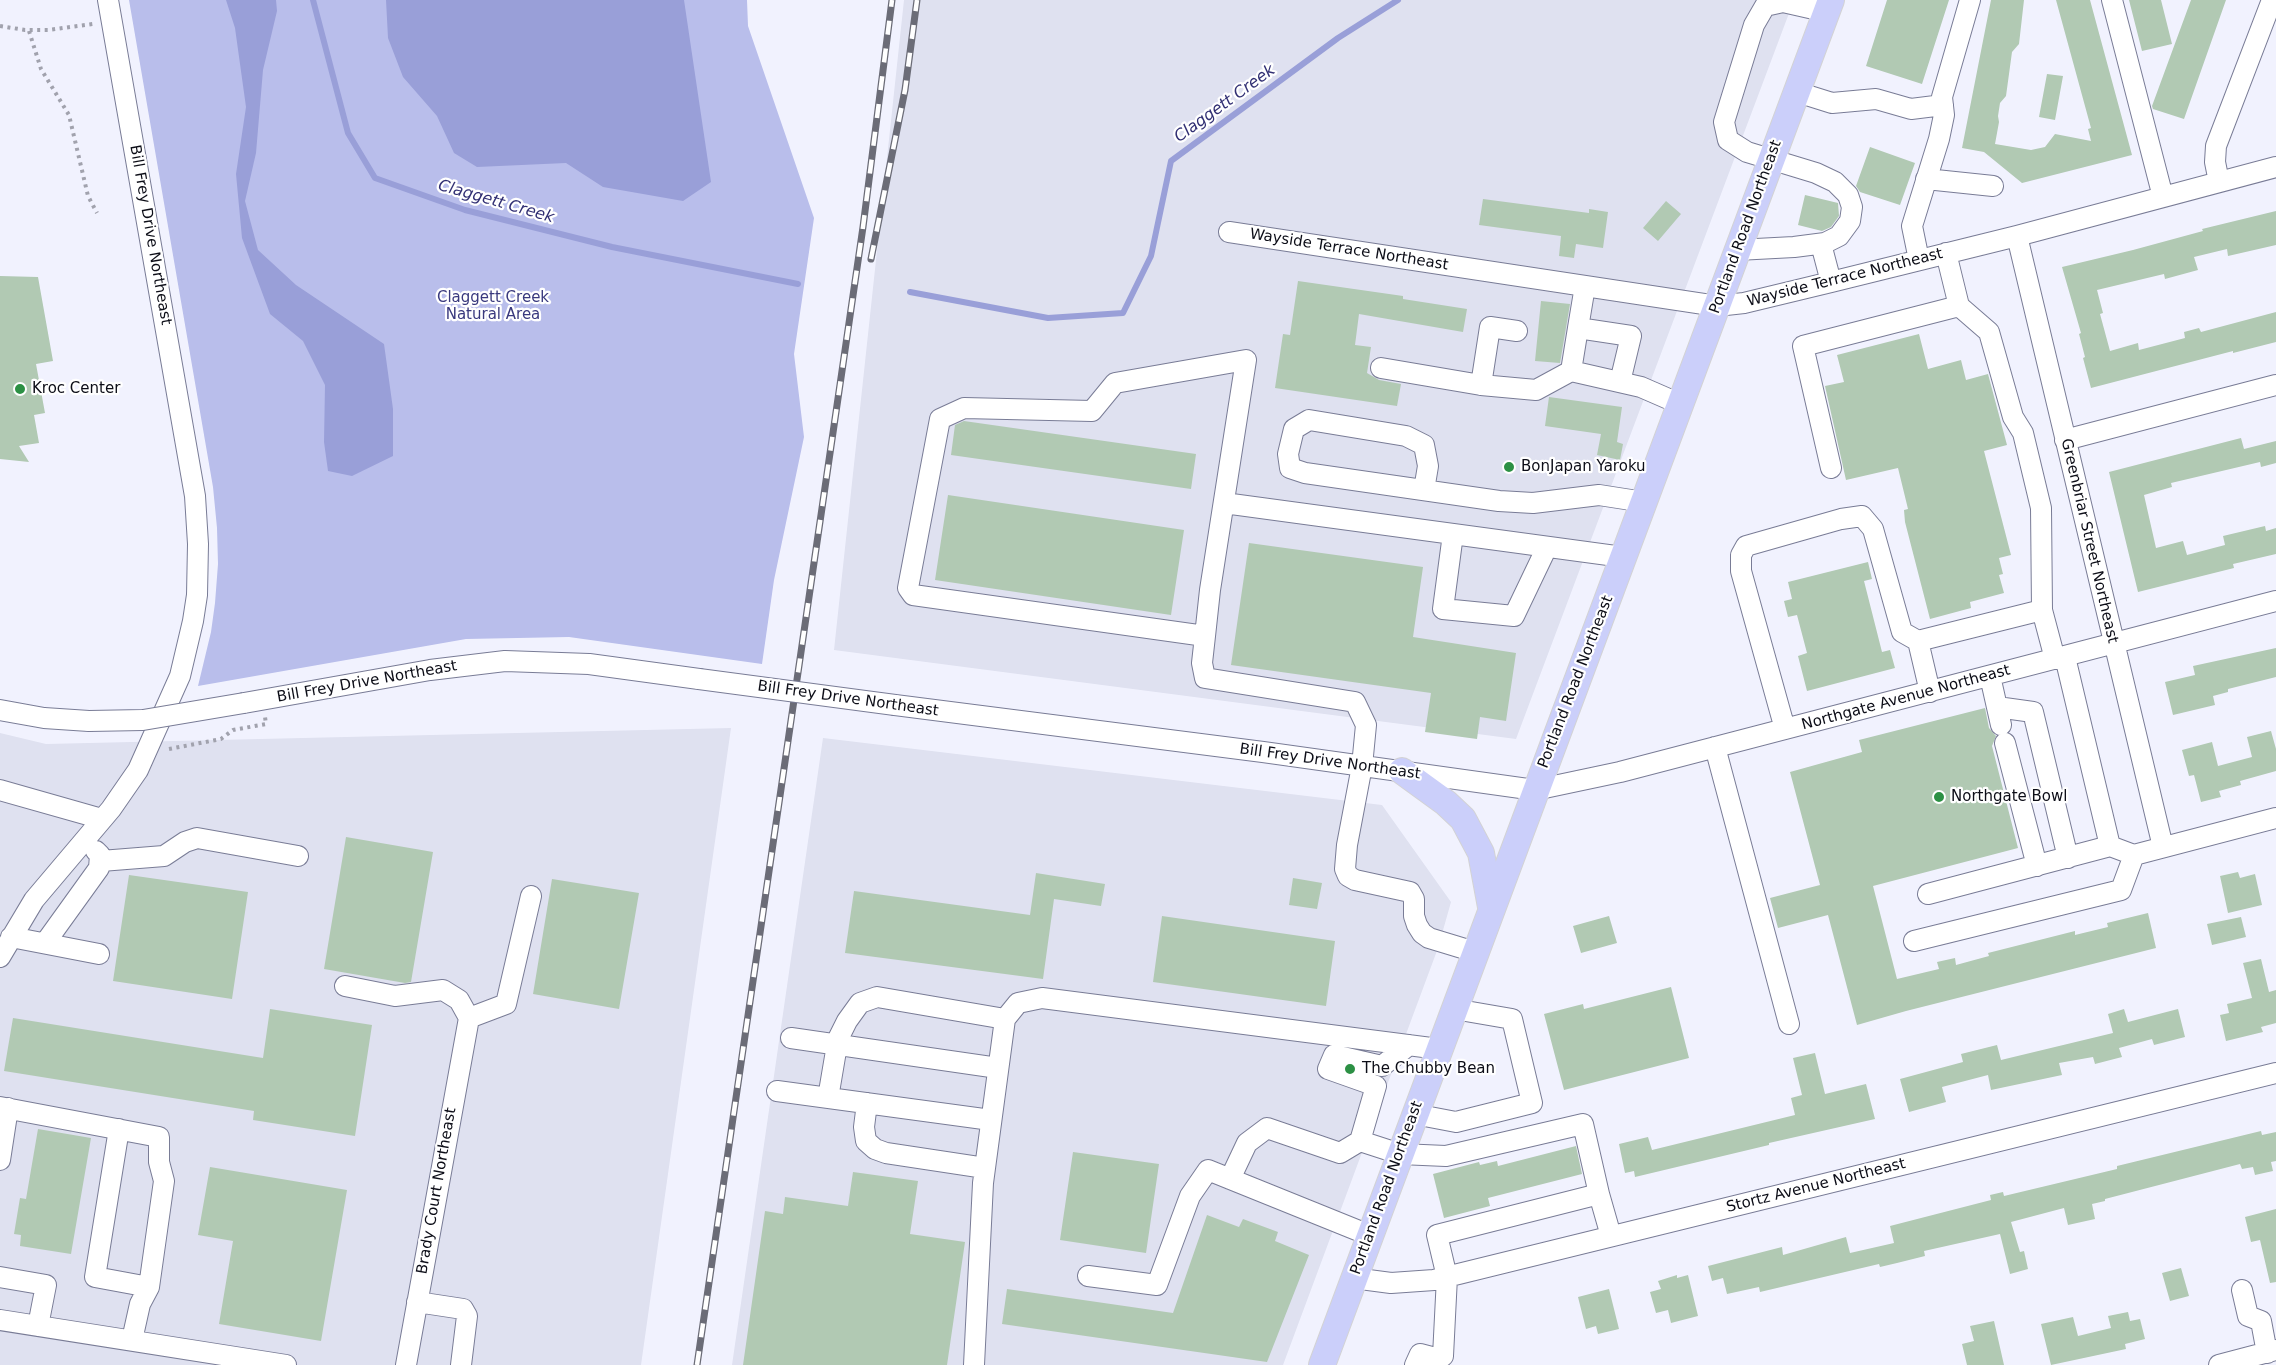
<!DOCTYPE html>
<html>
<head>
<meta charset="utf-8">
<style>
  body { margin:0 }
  canvas { display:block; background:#f1f2fe }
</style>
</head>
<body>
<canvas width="2276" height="1365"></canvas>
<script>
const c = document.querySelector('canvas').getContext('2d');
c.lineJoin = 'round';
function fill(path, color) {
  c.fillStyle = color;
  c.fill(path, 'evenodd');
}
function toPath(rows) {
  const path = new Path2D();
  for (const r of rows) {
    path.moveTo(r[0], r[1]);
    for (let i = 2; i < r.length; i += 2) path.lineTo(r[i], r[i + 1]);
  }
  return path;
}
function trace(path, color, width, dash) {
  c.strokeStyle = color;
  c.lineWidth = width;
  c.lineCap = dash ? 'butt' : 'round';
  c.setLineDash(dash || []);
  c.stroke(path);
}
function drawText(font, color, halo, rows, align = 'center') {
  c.font = font + ' "DejaVu Sans",sans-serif';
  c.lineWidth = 4.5;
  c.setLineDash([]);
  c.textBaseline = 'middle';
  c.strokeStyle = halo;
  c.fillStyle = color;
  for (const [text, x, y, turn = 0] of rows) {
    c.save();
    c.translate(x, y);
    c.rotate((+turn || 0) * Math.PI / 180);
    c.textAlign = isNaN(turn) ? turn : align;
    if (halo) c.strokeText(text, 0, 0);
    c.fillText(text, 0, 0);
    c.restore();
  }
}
fill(toPath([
  [904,0,1794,0,1516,739,834,650],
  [731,728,641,1365,0,1365,0,733,46,744],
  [823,738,1382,805,1451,902,1438,948,1283,1365,732,1365]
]), '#dfe1f0');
fill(toPath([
  [129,0,747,0,748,26,814,218,794,354,804,437,774,580,762,664,569,637,466,639,198,686,211,632,215,603,218,564,217,528,213,487]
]), '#b9beeb');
fill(toPath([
  [226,0,276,0,277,11,263,70,256,153,245,201,258,250,296,285,384,344,393,409,393,456,352,476,328,471,324,442,325,385,303,341,270,314,242,238,236,174,246,107,235,28],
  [386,0,684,0,711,182,683,201,603,187,566,163,477,167,454,153,437,116,403,77,388,38]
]), '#999fd8');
trace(toPath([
  [313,0,348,133,375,178,465,210,612,247,798,284],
  [910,292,1048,318,1123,313,1151,256,1171,161,1338,38,1398,0]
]), '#999fd8', 6);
fill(toPath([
  [1887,0,1949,0,1922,84,1866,66],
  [1991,0,2024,0,2019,44,2012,52,2006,96,2000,103,1998,116,1999,122,1995,144,2031,150,2045,147,2055,134,2091,141,2088,129,2091,128,2056,0,2090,0,2132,155,2022,183,1984,152,1962,148],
  [2129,0,2161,0,2172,44,2142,51],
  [2191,0,2226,0,2184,119,2153,109,2152,106],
  [2047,74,2063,76,2055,120,2039,117],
  [1870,147,1915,163,1900,205,1860,192,1856,186],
  [1805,195,1838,203,1839,216,1831,227,1822,231,1798,225],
  [1483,199,1589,213,1589,209,1608,212,1603,248,1576,244,1574,258,1559,256,1561,236,1479,225],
  [1666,201,1681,214,1658,241,1643,228],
  [2276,211,2276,245,2228,256,2227,249,2194,257,2198,270,2165,279,2164,274,2097,290,2103,313,2100,314,2110,351,2138,343,2139,350,2185,338,2184,332,2199,328,2201,332,2276,312,2276,342,2233,353,2233,351,2091,388,2083,358,2085,357,2079,334,2081,333,2062,267,2133,250,2203,231,2202,229],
  [0,276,38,277,53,361,36,364,45,413,34,415,39,443,19,446,29,462,0,459],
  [1298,281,1403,296,1403,299,1467,309,1463,332,1359,314,1355,345,1371,347,1367,373,1379,380,1401,384,1397,406,1275,388,1283,334,1290,335],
  [1541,301,1570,304,1560,363,1535,361],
  [1919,334,1928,369,1961,360,1966,380,1988,374,2007,445,1984,451,2011,555,1999,558,2003,574,1999,575,2004,593,1970,602,1971,608,1930,619,1905,522,1904,510,1908,509,1898,468,1846,480,1825,386,1844,382,1837,355],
  [1549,397,1622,407,1617,442,1623,444,1620,460,1597,455,1601,434,1545,426],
  [964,421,1196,454,1191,489,951,455,955,425],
  [2241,438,2244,449,2276,441,2276,463,2261,467,2260,462,2171,483,2172,487,2144,495,2156,548,2183,541,2187,555,2225,545,2223,536,2265,526,2266,531,2276,528,2276,554,2233,564,2234,568,2138,592,2109,472],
  [948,495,1184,530,1171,615,935,580],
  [1249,543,1423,567,1413,637,1516,653,1506,721,1480,717,1477,739,1425,732,1431,693,1231,665],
  [1868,562,1872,579,1864,581,1882,652,1890,650,1895,668,1807,691,1798,656,1807,653,1797,615,1788,617,1784,601,1792,599,1788,582],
  [2276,648,2276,677,2228,689,2228,692,2213,696,2215,705,2173,715,2165,682,2195,675,2193,666],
  [1985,708,1989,728,1996,736,1992,746,2018,848,1873,886,1897,979,1939,969,1937,962,1955,958,1956,965,1989,956,1988,953,2075,931,2075,935,2108,927,2107,923,2148,913,2156,948,1906,1011,1857,1025,1828,915,1778,928,1770,898,1820,885,1790,772,1862,752,1859,740],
  [2271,731,2276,749,2276,771,2240,781,2241,785,2219,791,2221,797,2201,802,2194,775,2189,776,2182,750,2212,742,2218,766,2252,757,2247,737],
  [346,837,433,852,411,982,405,983,324,969],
  [2238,872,2240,878,2255,874,2262,905,2228,913,2220,876],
  [1036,873,1105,884,1101,906,1054,899,1043,979,845,953,854,891,1030,915],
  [129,875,248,892,232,999,113,981],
  [1293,878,1322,883,1317,909,1289,905],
  [552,879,639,893,619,1009,533,994],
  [1162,916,1335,941,1326,1006,1153,982],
  [1609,916,1617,943,1581,953,1573,926],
  [2241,917,2246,937,2212,945,2207,924],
  [2261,959,2269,992,2276,990,2276,1023,2261,1027,2263,1032,2226,1041,2220,1015,2229,1013,2227,1004,2252,998,2243,963],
  [1671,987,1689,1058,1564,1090,1544,1014,1583,1004,1584,1009],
  [270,1009,372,1025,355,1136,253,1120,254,1111,4,1071,13,1018,263,1058],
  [2124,1009,2128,1022,2178,1009,2185,1037,2154,1045,2152,1039,2119,1048,2122,1057,2095,1064,2093,1057,2059,1063,2062,1075,1991,1090,1988,1075,1942,1087,1946,1102,1909,1112,1900,1079,1963,1062,1961,1054,1997,1045,2001,1060,2113,1033,2108,1014],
  [1815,1053,1825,1094,1866,1084,1875,1119,1769,1143,1769,1145,1635,1177,1634,1171,1625,1173,1619,1144,1648,1137,1652,1150,1795,1115,1791,1098,1802,1095,1793,1058],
  [38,1129,91,1138,71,1254,20,1246,21,1235,14,1234,20,1198,26,1199],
  [2261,1131,2262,1135,2276,1132,2276,1161,2271,1162,2273,1171,2255,1175,2253,1167,2242,1169,2240,1164,2105,1199,2105,1201,2092,1204,2095,1219,2068,1225,2064,1208,2011,1222,2020,1252,2024,1251,2028,1269,2010,1274,2000,1234,1924,1251,1925,1256,1897,1263,1880,1267,1879,1264,1760,1292,1759,1287,1727,1294,1723,1278,1712,1281,1708,1266,1782,1247,1783,1255,1846,1237,1850,1253,1894,1243,1890,1226,1991,1200,1990,1195,2003,1192,2004,1196,2117,1169,2117,1166],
  [1576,1146,1582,1174,1488,1198,1490,1206,1444,1218,1433,1174,1479,1162,1480,1165,1497,1161,1498,1166],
  [1073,1152,1159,1164,1146,1253,1060,1240],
  [210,1167,347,1190,321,1341,219,1324,233,1241,198,1235],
  [853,1172,918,1181,910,1234,965,1242,947,1365,743,1365,765,1211,783,1214,785,1197,848,1206],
  [2276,1209,2276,1282,2270,1283,2260,1240,2251,1242,2245,1217],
  [1207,1215,1239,1227,1243,1219,1278,1232,1275,1241,1309,1255,1267,1362,1002,1324,1007,1289,1173,1313],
  [2181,1268,2189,1296,2170,1301,2162,1273],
  [1677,1275,1677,1278,1688,1275,1698,1316,1671,1323,1668,1310,1656,1313,1650,1292,1661,1289,1658,1281],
  [1609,1289,1619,1329,1598,1334,1596,1326,1586,1329,1578,1297],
  [2128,1312,2130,1321,2140,1319,2145,1339,2125,1344,2126,1349,2051,1365,2041,1324,2073,1317,2078,1336,2111,1328,2108,1316],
  [1994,1321,2004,1365,1967,1365,1962,1344,1974,1341,1970,1326]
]), '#b1c9b3');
const minor = toPath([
  [2112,0,2163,197],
  [1797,92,1832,103,1876,99,1911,109,1943,105],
  [1926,179,1993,186],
  [2219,182,2215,162,2216,146,2272,0],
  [1229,232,1717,306,1744,303,1831,282,2017,236,2276,167],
  [2017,236,2163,847],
  [1821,244,1831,282],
  [1737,250,1794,247,1825,243,1839,236,1850,221,1852,207,1848,195,1835,182,1816,173,1747,152,1728,140,1724,122,1754,25,1765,6,1783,2,1827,12],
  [1919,260,1912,226,1939,139,1944,115,1942,97,1970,0],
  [1959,306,1989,332,2013,417,2023,433,2041,508,2042,610,2055,659],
  [1578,328,1585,286],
  [1381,368,1481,385,1536,390,1571,371,1641,387,1680,404],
  [1571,371,1578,328,1631,336,1620,382],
  [1481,385,1490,327,1517,331],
  [2065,440,2276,385],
  [1831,468,1803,346,1959,306,1946,253],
  [1424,490,1428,466,1424,445,1406,436,1309,420,1294,429,1288,454,1290,468,1305,473,1499,501,1533,503,1599,495,1644,502],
  [1224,503,1623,557],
  [1453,534,1443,609,1514,616,1547,547],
  [1205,636,913,595,908,588,940,419,964,408,1092,411,1115,383,1246,360,1210,590,1205,636,1202,663,1205,678,1355,702,1366,725,1362,766,1347,845,1345,869,1348,876,1355,880,1410,892,1414,899,1414,916,1417,925,1422,933,1429,938,1475,952],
  [2065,657,2110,846],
  [1990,676,2001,725],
  [1930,692,1918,641,2042,610],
  [244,703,430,670,505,661,589,664,699,679],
  [895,705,1263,752,1535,790,1620,772,2276,601],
  [1997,707,2033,712,2068,858],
  [0,710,44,718,89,721],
  [1785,729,1741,571,1741,555,1746,546,1841,519,1862,516,1873,529,1902,632,1918,641],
  [2005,743,2037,866],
  [1715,747,1789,1024],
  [0,790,102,819],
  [2134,855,2276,818],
  [101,861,164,856,185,842,197,838,298,856],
  [1928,894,2110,846,2134,855],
  [11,937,99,954],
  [1914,941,2121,890,2134,855],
  [45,943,99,868,100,855,96,851],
  [0,957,34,900,111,809,138,770,180,676,193,621,197,595,198,544,195,496,108,0],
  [345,986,395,996,443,990,459,1000,469,1018],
  [469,1018,506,1004,531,896],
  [791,1038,998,1068],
  [777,1091,991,1120],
  [828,1098,838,1039,847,1021,860,1003,877,997,1005,1019],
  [867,1103,864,1127,866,1141,875,1149,886,1153,985,1168],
  [0,1107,159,1137,159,1162,164,1181,149,1287,140,1304,132,1340],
  [1414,1114,1456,1122,1532,1103,1512,1019,1454,1009],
  [119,1129,95,1277,149,1287],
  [1360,1141,1376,1086,1328,1069,1334,1055,1382,1066,1409,1045],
  [0,1160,8,1108],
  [1230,1179,1247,1143,1267,1128,1340,1153,1360,1141,1400,1154,1446,1156,1583,1124,1599,1194,1437,1235,1447,1277,1443,1356,1439,1359,1420,1354,1415,1365],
  [1599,1194,1611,1236],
  [1088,1276,1157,1285,1190,1196,1208,1170,1369,1235],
  [0,1277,46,1285,38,1326],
  [1353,1278,1391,1283,1434,1280,2276,1073],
  [2242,1290,2248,1316,2261,1321,2267,1353],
  [417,1302,463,1309,467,1316,461,1365],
  [0,1320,286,1365],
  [406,1365,469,1018],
  [974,1365,983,1183,1005,1019,1018,1003,1042,998,1439,1049],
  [2219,1365,2276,1350]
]);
const major = toPath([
  [1402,771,1446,803,1463,819,1481,853,1491,907],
  [1322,1365,1831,0]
]);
trace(minor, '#797c96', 22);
trace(major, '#d3d3d5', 28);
trace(toPath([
  [0,26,25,30,48,30,93,24],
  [29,31,41,69,69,115,88,196,97,213],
  [169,749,221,739,233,730,266,724,265,717]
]), '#a1a2ad', 4, [3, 4.5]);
trace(minor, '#fff', 20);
trace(major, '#cbcffa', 26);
const rail = toPath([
  [871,259,905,90,917,0],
  [697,1365,863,227,892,0]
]);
trace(rail, '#6b6c77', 7);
trace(rail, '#fff', 4.5, [14]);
const minorBridge = toPath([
  [699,679,895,705],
  [89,721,143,720,244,703]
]);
trace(minorBridge, '#797c96', 22, []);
trace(minorBridge, '#fff', 20);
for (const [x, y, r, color] of [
  [20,389,6,"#2c9044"],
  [1509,467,6,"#2c9044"],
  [1939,797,6,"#2c9044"],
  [1350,1069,6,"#2c9044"]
]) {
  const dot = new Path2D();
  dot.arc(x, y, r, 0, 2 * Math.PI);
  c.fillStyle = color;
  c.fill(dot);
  trace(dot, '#fff', 2);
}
drawText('15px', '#0c0d17', '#fff', [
  ["Portland Road Northeast",1746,227,-70],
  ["Bill Frey Drive Northeast",150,235,80],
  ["Wayside Terrace Northeast",1349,250,9],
  ["Wayside Terrace Northeast",1845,278,-14],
  ["Greenbriar Street Northeast",2089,541,77],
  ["Bill Frey Drive Northeast",367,682,-10],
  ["Portland Road Northeast",1576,682,-69],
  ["Northgate Avenue Northeast",1906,698,-15],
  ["Bill Frey Drive Northeast",848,699,8],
  ["Bill Frey Drive Northeast",1330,762,8],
  ["Stortz Avenue Northeast",1816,1186,-14],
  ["Portland Road Northeast",1387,1188,-70],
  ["Brady Court Northeast",437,1191,-80]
]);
drawText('15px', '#39397e', '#fff', [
  ["Claggett Creek",493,298],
  ["Natural Area",493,315]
]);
drawText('15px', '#0c0d17', '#fff', [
  ["Kroc Center",32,389],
  ["BonJapan Yaroku",1521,467],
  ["Northgate Bowl",1951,797],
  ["The Chubby Bean",1362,1069]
], 'left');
drawText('italic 16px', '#312f73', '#fff', [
  ["Claggett Creek",1225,104,-36],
  ["Claggett Creek",496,202,16]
]);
</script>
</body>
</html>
